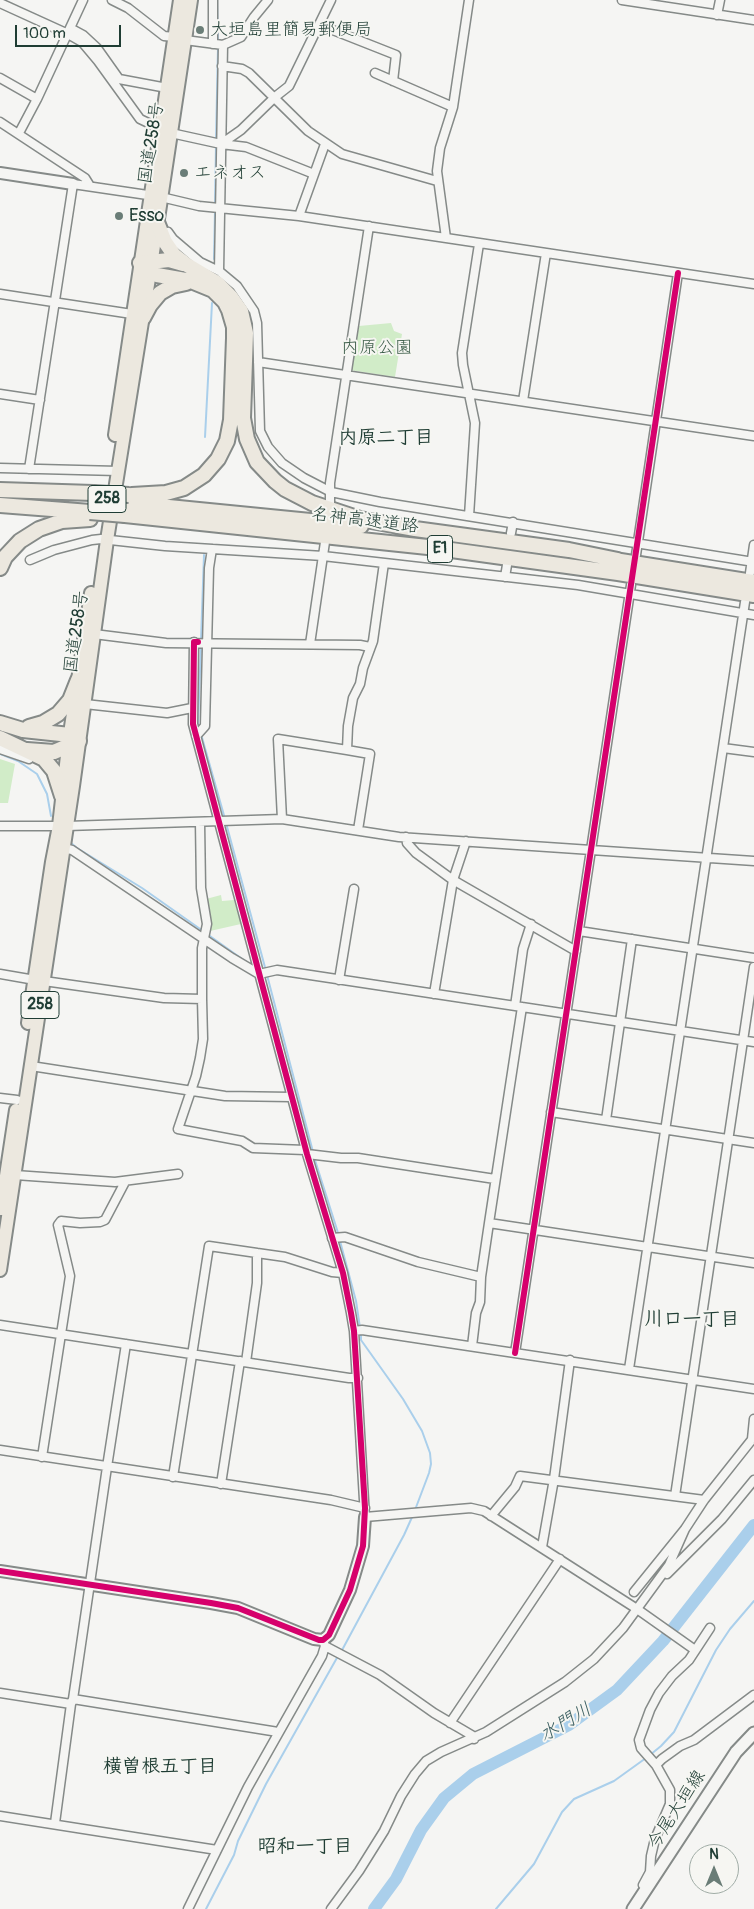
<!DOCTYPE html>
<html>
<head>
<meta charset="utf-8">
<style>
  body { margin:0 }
  #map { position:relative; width:754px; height:1909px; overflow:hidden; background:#f5f5f3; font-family:Pangolin,sans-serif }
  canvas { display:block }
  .north { position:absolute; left:689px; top:1844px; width:50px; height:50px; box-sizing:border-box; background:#f6f6f2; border:1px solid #a0aca6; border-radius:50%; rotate:0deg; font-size:14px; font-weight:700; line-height:20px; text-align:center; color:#1f3d34 }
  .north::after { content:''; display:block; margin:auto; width:18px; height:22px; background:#6a7d77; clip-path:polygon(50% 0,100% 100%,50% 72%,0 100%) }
  .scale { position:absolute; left:15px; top:25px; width:106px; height:22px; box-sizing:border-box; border:2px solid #1f3d34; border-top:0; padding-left:6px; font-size:15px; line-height:18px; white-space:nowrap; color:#1f3d34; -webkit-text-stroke:4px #f6f6f2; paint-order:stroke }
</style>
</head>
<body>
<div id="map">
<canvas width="754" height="1909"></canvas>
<div class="north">N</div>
<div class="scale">100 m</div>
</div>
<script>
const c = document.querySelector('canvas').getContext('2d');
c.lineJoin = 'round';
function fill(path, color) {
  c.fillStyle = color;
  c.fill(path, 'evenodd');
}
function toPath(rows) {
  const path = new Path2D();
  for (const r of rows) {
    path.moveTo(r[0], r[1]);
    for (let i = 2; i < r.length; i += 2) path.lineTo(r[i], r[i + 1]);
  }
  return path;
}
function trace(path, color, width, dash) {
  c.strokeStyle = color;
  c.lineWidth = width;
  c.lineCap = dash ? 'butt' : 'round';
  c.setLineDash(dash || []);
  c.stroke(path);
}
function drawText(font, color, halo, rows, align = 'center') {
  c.font = font + ' Pangolin,"Klee One",sans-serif';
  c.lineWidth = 4;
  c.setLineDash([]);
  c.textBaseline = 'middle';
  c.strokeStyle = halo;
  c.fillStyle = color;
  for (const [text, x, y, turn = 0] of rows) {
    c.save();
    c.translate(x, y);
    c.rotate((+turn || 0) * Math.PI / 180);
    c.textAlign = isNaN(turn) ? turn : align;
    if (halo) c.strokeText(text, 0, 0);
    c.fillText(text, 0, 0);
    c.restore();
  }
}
fill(toPath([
  [391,323,394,331,402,334,395,377,350,370,359,326],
  [0,759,15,764,8,803,0,803],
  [221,895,222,901,234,900,241,924,210,931,206,899]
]), '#d1ecc8');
trace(toPath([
  [217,0,218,43],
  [216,140,218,47],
  [215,205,216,145],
  [214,259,215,210],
  [205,437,212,303],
  [201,640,204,555],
  [199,727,198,723,201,645],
  [201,734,225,819],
  [0,754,18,761,37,774,47,794,51,816],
  [226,823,266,971],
  [71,843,77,848,142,888,203,931],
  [207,934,252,966],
  [267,975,313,1152],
  [314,1157,339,1236],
  [340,1241,356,1301,360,1328],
  [361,1333,361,1340,403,1399,422,1431,430,1453,431,1464,429,1473,415,1510],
  [341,1652,404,1535,413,1515],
  [650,1755,661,1746,674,1732,716,1650,730,1629,754,1601],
  [206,1909,234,1855,238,1841,266,1784,338,1656],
  [496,1909,534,1864,562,1812,574,1799,614,1781,646,1758]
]), '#aacfeb', 2);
trace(toPath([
  [374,1909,396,1879,421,1830,444,1798,473,1774,569,1725,617,1690,663,1641,754,1525]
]), '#aacfeb', 12);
const minor = toPath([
  [112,0,128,8,164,36,174,37],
  [622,0,754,20],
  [0,3,68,34,82,42,98,61,140,119,161,129],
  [717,15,720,0],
  [320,25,396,55,393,81],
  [70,28,83,35,97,48,119,79,167,88],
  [185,40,223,45,219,271],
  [213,44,213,0],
  [223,45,241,37,254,17,268,0],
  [222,66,242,69,249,73,308,131,342,154,437,181],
  [375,73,453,107],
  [0,78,37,99],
  [0,122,85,178,90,186],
  [19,133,37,99,83,0],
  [171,133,221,144,246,147,314,174],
  [221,144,241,130,275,97,289,86,331,0],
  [299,216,325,144],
  [168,232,173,239,200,262,219,271,237,286,254,311,257,323,260,431,268,447,282,463,304,478,331,492,380,502,754,562],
  [446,238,437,171,440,148,453,107,469,0],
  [0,294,132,314],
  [258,362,754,436],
  [0,394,40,400],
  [523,401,546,253],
  [0,468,118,471],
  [29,469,73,184,161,197,199,206,299,216,754,284],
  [330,503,330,483,369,226],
  [469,516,475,423,463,365,462,353,479,244],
  [511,533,513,522],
  [636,555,678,273],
  [30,560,54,550,92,540,101,539,165,546,323,556,578,585,754,615],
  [750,573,754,545],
  [505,577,507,565],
  [94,634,166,643,360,645,370,647],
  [194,642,193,724,307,1154,343,1273,351,1313,354,1331,365,1517,471,1508,484,1511,637,1609,695,1650],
  [310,644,325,542],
  [85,704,167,713,192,708],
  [196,736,205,726,209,568,212,549],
  [723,748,754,752],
  [0,749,29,759],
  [282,819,278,739,347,750],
  [0,826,67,826,282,819,399,837,754,861],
  [358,830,370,754,347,750,348,726,353,698,360,684,363,668,373,641,384,563],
  [406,837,407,843,416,853,453,880,576,951],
  [64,848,72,850,232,958,259,974,277,970,754,1042],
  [579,931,754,958],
  [0,974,35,980],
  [339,980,354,889],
  [44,981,164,998,202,999,202,948,207,924,201,888,200,822],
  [434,994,453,880,466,841],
  [202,999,203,1039,200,1058,196,1076,178,1129,242,1141,253,1148,305,1150],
  [515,1006,523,949,531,924],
  [31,1066,225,1096,291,1097],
  [0,1098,17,1100],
  [551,1112,754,1143],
  [606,1120,632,939],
  [307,1154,341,1158,358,1158,495,1179],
  [15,1175,115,1182,178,1174],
  [489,1223,754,1263],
  [332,1238,345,1237,418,1262,481,1277],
  [0,1325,349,1378,358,1378],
  [354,1331,362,1330,754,1389],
  [472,1346,476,1313,480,1302,481,1277,489,1223,522,1007],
  [515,1353,631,585],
  [246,1362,257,1283,257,1253,285,1257,332,1272,343,1273],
  [629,1369,745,602],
  [752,1439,754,1419],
  [0,1450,331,1500,365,1508],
  [42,1457,70,1276,58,1225,61,1221,80,1223,100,1222,105,1220,125,1182],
  [173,1477,209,1246,257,1253],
  [221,1484,240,1361],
  [675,1496,754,967],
  [491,1516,515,1487,520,1476,704,1500],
  [542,1547,554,1479,570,1360],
  [667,1574,722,1519,754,1480],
  [634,1592,685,1529,704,1500,754,1437],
  [325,1646,380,1675,434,1713,473,1736,474,1739],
  [0,1693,71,1704],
  [73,1699,278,1732],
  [450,1723,560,1559],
  [656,1765,662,1759,680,1746,694,1740,754,1695],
  [0,1816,217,1850],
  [55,1823,71,1704,73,1699,107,1467,126,1344],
  [643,1885,650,1872,651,1856,655,1839,670,1804,670,1790,656,1765,641,1748,639,1740,650,1710,659,1693,672,1676,689,1660,710,1628],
  [188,1909,248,1787,322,1656,325,1646,323,1640],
  [331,1909,359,1871,384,1831,401,1796,415,1774,426,1761,441,1752,486,1732,565,1682,594,1659,623,1628,669,1565,685,1529]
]);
const tertiary = toPath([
  [0,173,73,184],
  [0,1571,211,1603,238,1608,314,1639,323,1640,329,1635,350,1590,363,1546,365,1517]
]);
const secondary = toPath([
  [633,1909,736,1752,754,1733]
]);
const trunk = toPath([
  [115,435,180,0],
  [28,1023,52,862,59,826,68,747,91,593],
  [1,1209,16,1110],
  [0,1270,73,786,107,540,150,272,191,0]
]);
const motorway = toPath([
  [157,222,165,242,174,255,187,265,217,283,231,297,241,311,246,333,243,418,247,439,257,462,275,481,285,489,312,503,360,519,415,529,569,550,618,560],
  [140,263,169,260,183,264],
  [143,318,150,305,160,293,172,286,186,283],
  [0,490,93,493],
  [132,495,166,493,184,488,204,475,218,459,227,441,231,420,234,338,234,327,229,310,225,302,213,290,191,281,157,275,140,263],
  [128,503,361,526],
  [0,505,90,512],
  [125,515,437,548,618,573,754,595],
  [608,559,754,582],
  [0,568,5,557,20,541,39,529,62,521,90,519],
  [0,723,23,730,70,735,79,741,54,752,27,750],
  [29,727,43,723,58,714,70,700,78,680],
  [0,738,44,759,54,771,62,796]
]);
trace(minor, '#858a88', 11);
trace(tertiary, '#858a88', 14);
trace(secondary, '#858a88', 15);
trace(trunk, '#858a88', 16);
trace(motorway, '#858a88', 18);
trace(minor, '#f5f5f3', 8);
trace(tertiary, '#f5f5f3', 10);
trace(secondary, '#f5f5f3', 11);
trace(trunk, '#ece8df', 12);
trace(motorway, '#ece8df', 14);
const motorwayBridge = toPath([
  [93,493,129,495],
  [90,512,125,515]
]);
trace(motorwayBridge, '#858a88', 18, []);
trace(motorwayBridge, '#ece8df', 14);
trace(toPath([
  [515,1353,678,273],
  [0,1571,211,1603,238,1608,319,1640,323,1640,329,1635,350,1590,363,1546,365,1508,354,1331,351,1313,343,1273,307,1154,193,724,194,642,198,642]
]), '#d6006c', 6);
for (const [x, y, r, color] of [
  [200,30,5,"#6a7d77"],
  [184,173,5,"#6a7d77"],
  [119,216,5,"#6a7d77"]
]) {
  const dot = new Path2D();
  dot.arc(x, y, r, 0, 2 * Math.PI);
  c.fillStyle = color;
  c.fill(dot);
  trace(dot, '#f6f6f2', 2);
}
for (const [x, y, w] of [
  [107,499,38],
  [440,549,25],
  [40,1005,38]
]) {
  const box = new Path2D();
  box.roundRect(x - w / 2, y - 13.5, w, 27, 4);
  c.fillStyle = '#f6f6f2';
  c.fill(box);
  trace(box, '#1f3d34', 1);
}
drawText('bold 16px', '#1f3d34', null, [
  ["258",107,499],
  ["E1",440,549],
  ["258",40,1005]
]);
drawText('18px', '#1f3d34', '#f6f6f2', [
  ["大垣島里簡易郵便局",210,30],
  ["エネオス",194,173],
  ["Esso",129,216]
], 'left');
drawText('18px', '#1f3d34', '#f6f6f2', [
  ["国道258号",152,143,-81],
  ["名神高速道路",365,521,7],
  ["国道258号",77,632,-82],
  ["今尾大垣線",677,1810,-57]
]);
drawText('18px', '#3d5e4a', '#f6f6f2', [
  ["内原公園",377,348]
]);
drawText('bold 19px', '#1f3d34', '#f6f6f2', [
  ["内原二丁目",386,438],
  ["川口一丁目",692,1320],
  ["横曽根五丁目",160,1767],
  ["昭和一丁目",305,1847]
]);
drawText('italic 19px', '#3a5e61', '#f6f6f2', [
  ["水門川",566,1723,-31]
]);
</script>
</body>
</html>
